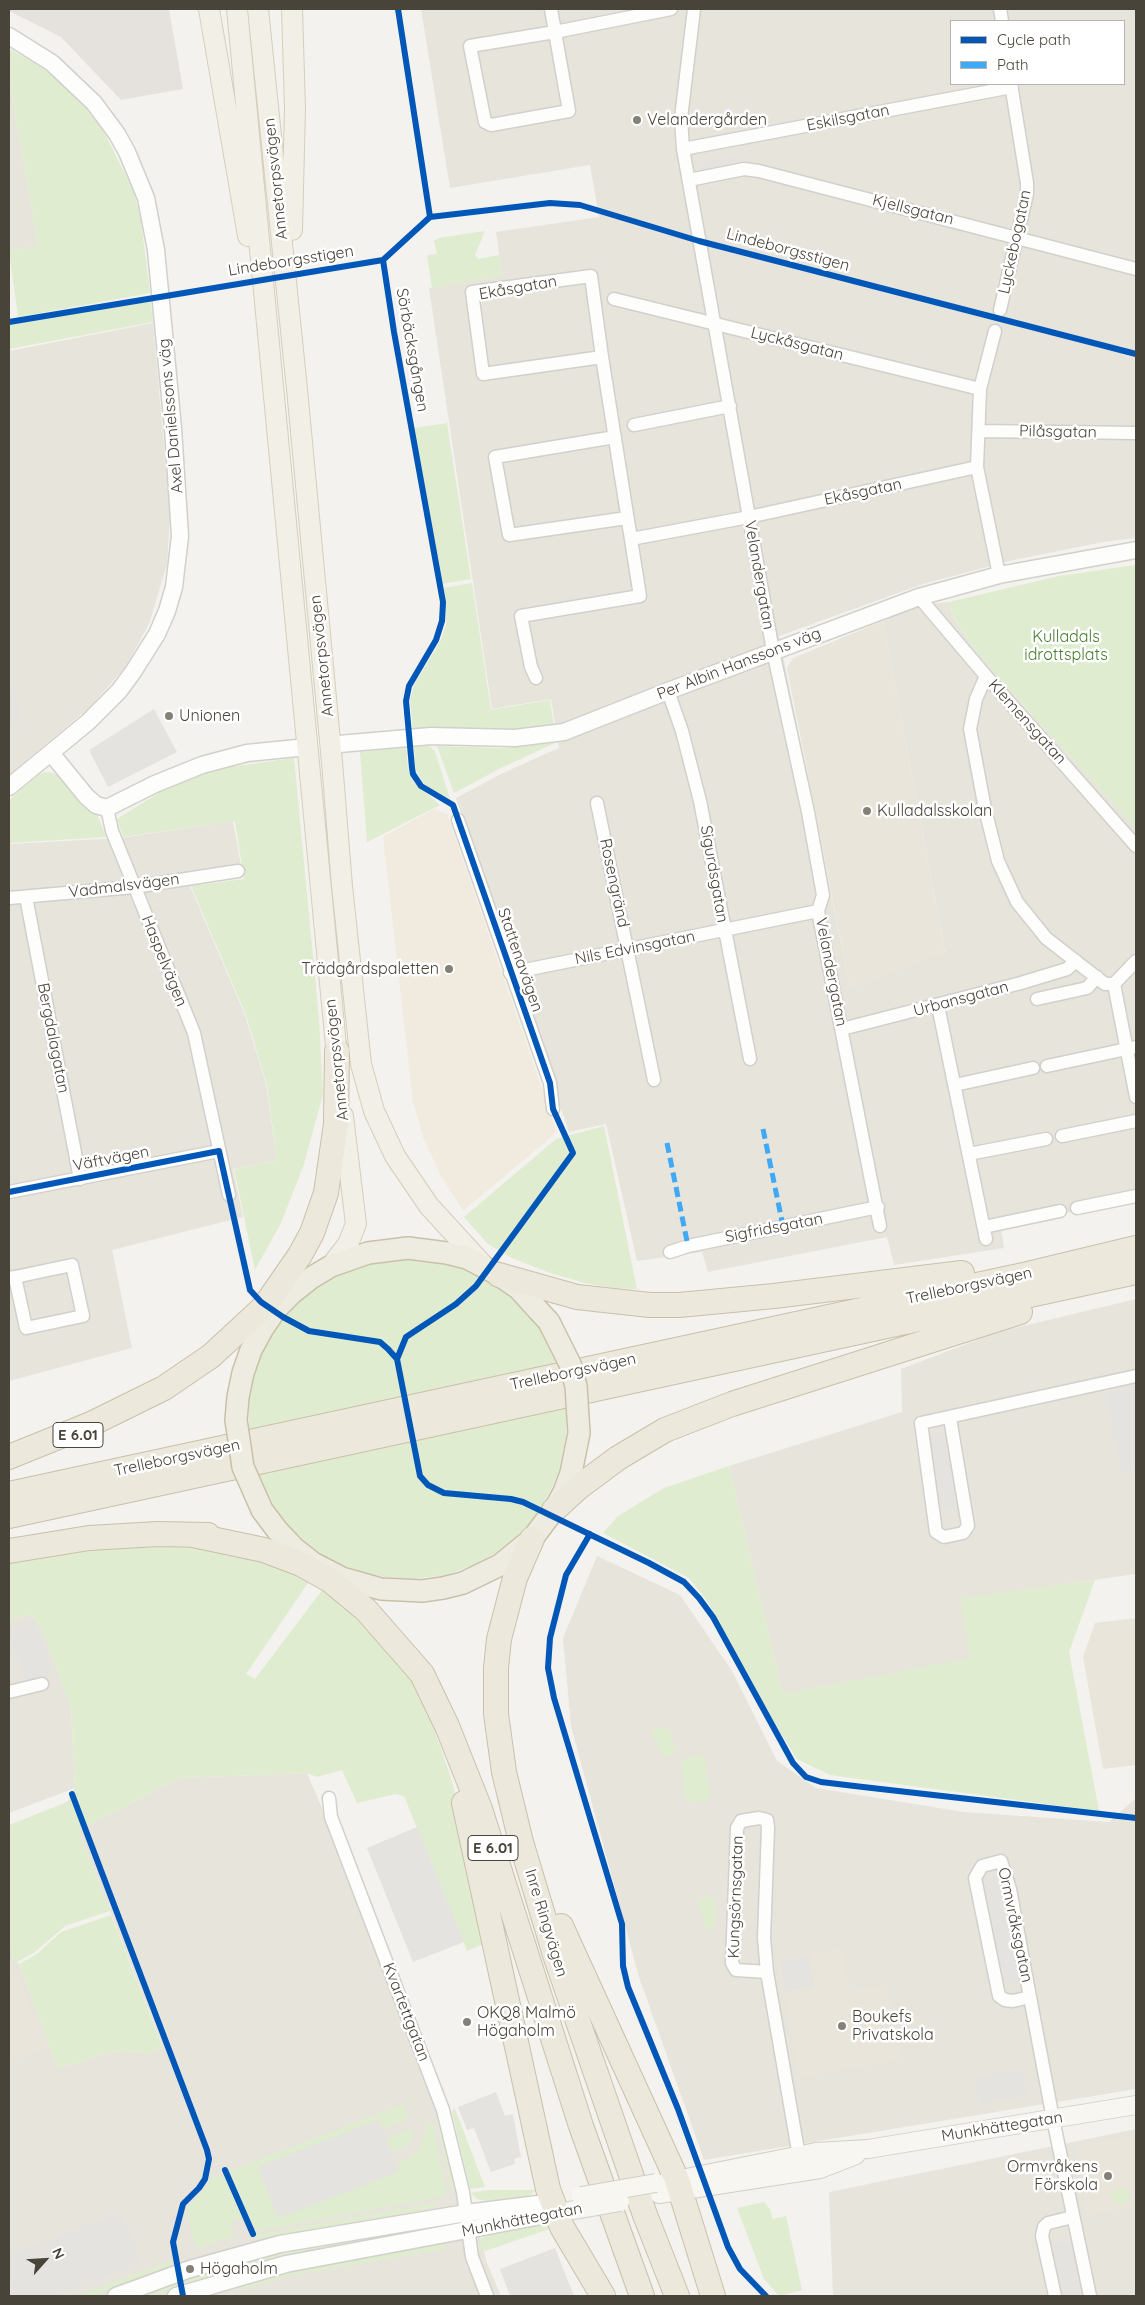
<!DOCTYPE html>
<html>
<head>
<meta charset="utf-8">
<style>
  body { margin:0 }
  #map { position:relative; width:1145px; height:2305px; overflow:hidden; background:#f3f2ee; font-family:Quicksand,sans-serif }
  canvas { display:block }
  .frame { position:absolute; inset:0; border:10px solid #494439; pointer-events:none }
  .legend { position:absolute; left:950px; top:20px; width:175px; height:65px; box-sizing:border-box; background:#fff; border:1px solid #b6b4b0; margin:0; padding:6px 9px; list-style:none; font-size:15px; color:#494439 }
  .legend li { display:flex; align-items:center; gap:10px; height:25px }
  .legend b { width:25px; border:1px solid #b6b4b0 }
  .north { position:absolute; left:20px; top:2235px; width:50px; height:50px; -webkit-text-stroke:4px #fff; paint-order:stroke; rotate:64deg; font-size:14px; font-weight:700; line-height:20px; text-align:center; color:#494439 }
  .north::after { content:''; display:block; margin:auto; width:18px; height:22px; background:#494439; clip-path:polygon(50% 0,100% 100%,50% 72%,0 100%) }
</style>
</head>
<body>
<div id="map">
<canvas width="1145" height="2305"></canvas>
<div class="frame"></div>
<ul class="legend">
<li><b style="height:6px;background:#0057b8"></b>Cycle path</li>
<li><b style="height:6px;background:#3fa9f5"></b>Path</li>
</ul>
<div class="north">N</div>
</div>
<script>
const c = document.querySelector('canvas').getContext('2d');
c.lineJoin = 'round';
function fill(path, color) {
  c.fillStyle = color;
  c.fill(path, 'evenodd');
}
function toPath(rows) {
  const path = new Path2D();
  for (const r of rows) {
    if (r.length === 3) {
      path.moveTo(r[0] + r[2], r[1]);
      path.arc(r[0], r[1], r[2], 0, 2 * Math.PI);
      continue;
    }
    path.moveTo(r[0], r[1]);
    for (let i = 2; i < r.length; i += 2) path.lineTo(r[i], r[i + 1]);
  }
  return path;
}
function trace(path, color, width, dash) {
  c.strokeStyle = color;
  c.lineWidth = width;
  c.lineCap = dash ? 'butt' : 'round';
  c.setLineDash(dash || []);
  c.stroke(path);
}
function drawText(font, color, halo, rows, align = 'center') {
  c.font = font + ' Quicksand,sans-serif';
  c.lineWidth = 5;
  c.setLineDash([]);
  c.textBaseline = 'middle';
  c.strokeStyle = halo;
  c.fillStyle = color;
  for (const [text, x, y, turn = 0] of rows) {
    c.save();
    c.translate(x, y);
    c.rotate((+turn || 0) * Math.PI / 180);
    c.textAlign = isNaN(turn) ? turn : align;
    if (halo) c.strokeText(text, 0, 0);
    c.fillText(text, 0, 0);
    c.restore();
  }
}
fill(toPath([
  [421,9,1136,9,1136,538,1103,542,1014,560,923,584,779,636,850,988,945,952,883,621,919,605,949,602,953,617,974,648,1029,712,1136,828,1136,968,1130,974,1136,973,1136,1199,1001,1226,1004,1248,894,1265,887,1237,708,1272,702,1252,637,1261,606,1124,569,1132,456,798,503,773,559,748,551,699,492,709,429,288,502,276,496,232,599,217,590,165,450,188],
  [951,21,1124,21,1124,84,951,84],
  [9,77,38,246,9,251],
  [153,323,170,512,167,564,149,624,126,666,91,706,9,775,9,351],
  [233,821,243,877,190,886,245,1015,266,1084,277,1160,233,1169,243,1217,112,1250,132,1348,9,1381,9,844,121,838],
  [1136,1299,1136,1574,962,1599,972,1659,783,1694,729,1466,902,1412,901,1369,998,1332],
  [597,1556,680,1595,732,1671,777,1761,816,1788,964,1812,1109,1822,1136,1798,1136,2089,704,2160,639,1977,571,1726,563,1638],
  [31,1615,41,1627,71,1707,75,1788,9,1813,9,1619],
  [307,1773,445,2093,487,2263,501,2296,9,2296,9,1948,15,1963,18,1962,19,1964,58,2069,110,2052,128,2051,150,2053,163,2047,79,1831,178,1778],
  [1136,2129,1136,2296,833,2296,829,2192]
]), '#e7e4dc');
fill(toPath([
  [434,809,447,814,557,1132,463,1211,441,1176,424,1140,413,1102,383,837]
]), '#f1ebdf');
fill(toPath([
  [9,9,169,9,183,89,121,100,61,37,9,11]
]), '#e5e2de');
fill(toPath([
  [883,621,945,953,850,988,787,668,793,658],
  [1136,1618,1136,1765,1103,1769,1083,1657,1095,1623],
  [842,1948,850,1991,887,1985,900,2060,799,2078,778,1959],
  [17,1971,47,2048,9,2063,9,1974],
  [1136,2135,1136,2207,1087,2215,1076,2145]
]), '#e9e5da');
fill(toPath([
  [9,49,42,67,62,85,86,109,104,132,134,192,141,221,150,293,18,317,9,251,38,246,9,77],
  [485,231,475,255,478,259,499,255,502,276,432,288,427,255,437,254,434,241,438,238],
  [150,298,153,322,9,349,9,322],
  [447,423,471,579,442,584,414,428],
  [1136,565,1136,828,1029,712,974,648,953,616,949,602,1059,576],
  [472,583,491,710,550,700,554,725,529,731,413,730,410,701,414,685,441,640,446,624,444,588],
  [555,743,499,769,454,793,437,746,501,748],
  [429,746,435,751,450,799,429,788,422,781,415,768,414,747],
  [406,747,408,769,414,783,440,805,367,842,360,752],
  [294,758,319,1019,323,1094,304,1164,281,1223,255,1270,234,1169,277,1160,267,1085,246,1015,191,886,244,879,235,821,123,837,117,819,160,792,200,775,230,767],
  [46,772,54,773,64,780,84,805,97,814,106,837,9,843,9,800,40,774],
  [604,1126,637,1289,614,1288,585,1283,550,1273,512,1258,488,1244,464,1217,556,1139],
  [410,1257,447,1263,469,1271,500,1288,533,1315,556,1363,249,1430,249,1399,252,1373,262,1348,276,1325,291,1307,330,1275,369,1262],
  [566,1406,566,1436,560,1467,552,1488,534,1519,507,1546,477,1564,445,1575,414,1579,384,1577,355,1570,327,1558,287,1527,271,1501,258,1474],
  [729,1466,783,1694,970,1658,960,1598,1095,1580,1069,1652,1099,1811,830,1775,797,1759,760,1699,708,1602,689,1578,603,1533,618,1516,664,1488],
  [158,1544,198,1545,267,1557,312,1577,246,1674,255,1679,326,1585,362,1612,411,1679,433,1726,451,1778,463,1822,488,1942,467,1951,404,1796,395,1794,357,1803,342,1770,317,1777,307,1773,178,1778,79,1831,110,1911,65,1926,35,1952,15,1963,9,1948,9,1825,67,1802,75,1788,71,1707,41,1627,31,1615,9,1619,9,1561,76,1550],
  [657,1727,670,1731,674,1737,671,1742,677,1747,670,1756,665,1757,658,1748,657,1740,653,1739,651,1733],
  [704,1755,711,1799,687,1803,680,1760],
  [708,1896,716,1900,717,1916,714,1922,717,1926,713,1929,704,1927,703,1917,700,1911,698,1901],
  [111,1915,163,2048,150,2053,128,2051,110,2052,58,2069,19,1964,37,1954,61,1932],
  [419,2098,419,2100,403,2106,408,2119,383,2128,380,2120,260,2166,280,2217,400,2171,397,2163,408,2159,419,2150,427,2125,432,2122,447,2192,445,2196,258,2231,253,2228,231,2178,232,2170],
  [454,2109,455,2109,485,2187,470,2189,452,2112],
  [436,2120,440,2121,456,2191,452,2191],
  [412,2128,413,2138,409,2144,393,2152,387,2138],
  [213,2175,226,2178,243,2215,242,2219,230,2223,234,2236,194,2249,196,2245,191,2234,190,2218,188,2214,183,2216,179,2228,181,2219,187,2208,203,2191],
  [1121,2196,9],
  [489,2190,537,2190,528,2196,486,2201,477,2199,471,2193],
  [437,2202,438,2206,427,2209,257,2239,256,2235],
  [764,2202,770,2209,773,2219,786,2216,802,2290,779,2296,764,2279,737,2208],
  [442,2221,444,2229,287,2257,188,2284,185,2277,257,2255],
  [547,2222,558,2226,485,2251,484,2249,478,2251,480,2239,493,2232],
  [445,2243,446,2249,291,2276,241,2290,239,2283,311,2267],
  [170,2261,172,2265,93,2296,78,2296],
  [175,2280,177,2288,154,2296,132,2296]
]), '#dfeccf');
fill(toPath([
  [737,156,739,166,701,174,699,163],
  [14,687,21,724,9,726,9,688],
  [154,709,177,752,108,787,89,750],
  [1136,1386,1136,1469,1121,1472,1106,1394],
  [945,1432,959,1506,941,1510,928,1435],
  [33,1619,54,1670,27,1681,9,1634,9,1628],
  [417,1827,464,1942,413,1962,367,1848],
  [1000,1875,1021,1981,1003,1985,982,1879],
  [809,1955,814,1987,785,1992,780,1960],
  [1022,2069,1027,2096,980,2104,975,2077],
  [496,2092,505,2116,513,2114,521,2157,514,2159,515,2164,491,2172,474,2128,467,2130,458,2107],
  [378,2120,398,2172,278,2218,258,2167],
  [121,2212,141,2263,56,2296,15,2296,9,2280,9,2256],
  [1072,2240,1084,2296,1063,2296,1052,2244],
  [555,2248,574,2296,510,2296,500,2269]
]), '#e5e3df');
const minor = toPath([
  [551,9,555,32,569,111,491,125,485,122,470,46,555,32,671,9],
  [694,9,681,118,683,149,773,651,808,812,823,895,818,911,880,1226],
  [1000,9,1002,21],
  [683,149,1012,87],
  [689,180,744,169,759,171,1136,269],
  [591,276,602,357,483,374,472,292,591,276],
  [614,299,980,389],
  [1000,310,1027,194,1027,183,1011,84],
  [995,331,980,389,977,467,999,575],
  [634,425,730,406],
  [979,431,1136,433],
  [615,437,495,457,509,535,627,518],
  [631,539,749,517,977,467],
  [919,597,986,676,1136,846],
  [986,676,976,699,970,729,985,809,998,861,1017,902,1046,938,1105,984,1114,984,1136,1097],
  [536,678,531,667,521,616,640,596,602,357],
  [668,691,682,731,700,801,750,1059],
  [597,803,654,1080],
  [107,808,112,831,194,1033,229,1195],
  [458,820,550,1083,553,1109],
  [26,897,80,1179],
  [9,898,134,887,238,871],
  [510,973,818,911],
  [1114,984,1136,961],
  [1037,999,1087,988,1097,977],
  [938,1006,986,1239],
  [842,1029,1021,983,1067,969,1076,961],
  [1047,1066,1136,1047],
  [955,1085,1033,1068],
  [1062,1136,1136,1121],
  [969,1154,1046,1139],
  [9,1192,219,1151],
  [1077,1208,1136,1196],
  [984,1227,1060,1211],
  [670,1252,688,1246,878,1207],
  [9,1278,15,1277,72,1265,83,1316,26,1328,15,1277],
  [950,1418,968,1526,963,1533,944,1537,936,1532,921,1423,1136,1376],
  [9,1692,42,1684],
  [329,1798,331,1817,443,2110,463,2192,472,2257,487,2296],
  [767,1972,736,1970,732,1963,737,1828,741,1821,759,1818,767,1820,768,1828,764,1938,767,1972,800,2162],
  [1030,1997,1010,1889,1001,1861,982,1866,975,1878,999,1996,1005,2000,1013,2001,1030,1997,1053,2119,1090,2296],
  [1055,2296,1042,2236,1044,2227,1048,2223,1073,2217]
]);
const tertiary = toPath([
  [9,36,52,63,94,103,117,134,127,152,146,198,156,250,173,428,180,536,174,587,167,611,157,634,133,672,119,691,88,722,9,787],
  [339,744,431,736,515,738,564,732,668,691,919,597,999,575,1136,550],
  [51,753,86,796,96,805,107,808,155,784,202,765,247,753,297,748],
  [116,2296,190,2269,280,2244,466,2213,554,2202],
  [176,2296,286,2264,557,2213]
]);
const secondary = toPath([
  [666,2182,816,2152,868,2149,1136,2105],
  [659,2194,820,2169,856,2155],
  [557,2213,586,2208]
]);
const primary = toPath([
  [209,9,248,236],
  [237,9,338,1067],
  [258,9,297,389,332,762,342,886,361,1064,374,1111,395,1156,429,1206,484,1266],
  [292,230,295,108,292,9],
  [331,1266,348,1244,356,1224,343,1116]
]);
const trunk = toPath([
  [238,1397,243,1373,251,1350,263,1328,276,1309,292,1293,311,1278,331,1266,368,1253,408,1248,447,1253,467,1258,499,1275,518,1288,549,1322],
  [262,1510,277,1530,294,1548,313,1563,342,1578,381,1589,422,1591,443,1588,463,1583,500,1565,532,1539,554,1510,564,1492,571,1473,579,1433]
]);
const motorway = toPath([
  [499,1275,577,1297,650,1305,679,1305,774,1296,962,1273],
  [9,1457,93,1423,164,1388,211,1356,264,1307,300,1255,312,1233,326,1193,336,1124,337,1051],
  [9,1494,1028,1274,1136,1248],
  [554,1510,579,1487,618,1458,665,1430,732,1404,1020,1312],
  [9,1516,1136,1272],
  [193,1535,264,1550,301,1564,331,1581,366,1610,422,1674,447,1726,480,1809,581,2126,642,2296],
  [532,1539,515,1578,499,1639,496,1668,496,1714,504,1772,521,1842,555,1955,645,2215,677,2296],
  [9,1551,89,1538,158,1534,208,1535],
  [464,1803,548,2189,562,2227,603,2296],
  [561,1926,677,2180,713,2296]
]);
trace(minor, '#d1d0cb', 15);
trace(tertiary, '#d1d0cb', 19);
trace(secondary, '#d2cfc5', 20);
trace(primary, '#d5cebc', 22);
trace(trunk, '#cac0aa', 24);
trace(motorway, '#cac0aa', 26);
trace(minor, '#fdfdfc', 12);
trace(tertiary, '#fdfdfc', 16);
trace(secondary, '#f7f6f1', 18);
trace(primary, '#f1efe6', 20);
trace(trunk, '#eeece1', 21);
trace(motorway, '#ece8dc', 24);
const secondaryBridge = toPath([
  [581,2196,656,2183],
  [586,2208,620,2202]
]);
const trunkBridge = toPath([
  [549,1322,570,1364,576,1386,579,1433],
  [238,1397,236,1420,243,1467,262,1510]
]);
trace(secondaryBridge, '#d2cfc5', 20, []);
trace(trunkBridge, '#cac0aa', 24, []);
trace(secondaryBridge, '#f7f6f1', 18);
trace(trunkBridge, '#eeece1', 21);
trace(toPath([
  [763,1129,783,1226],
  [667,1143,688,1246]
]), '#3fa9f5', 5, [10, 5]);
trace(toPath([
  [398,9,430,217],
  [430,217,550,203,580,205,699,241,1136,354],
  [9,322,383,260],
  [9,1192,219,1151,250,1290,261,1302,283,1317,309,1331,380,1342,388,1349,397,1359,420,1476,428,1485,444,1493,511,1499,523,1502,649,1563,684,1582,699,1598,713,1617,793,1763,806,1777,821,1782,863,1787,1136,1818],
  [397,1359,406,1337,456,1304,476,1286,573,1153,553,1109,550,1083,453,805,421,786,413,774,412,768,406,701,409,686,436,640,442,621,443,602,394,332,383,260,430,217],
  [590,1534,566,1575,550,1638,548,1668,554,1698,622,1924,623,1966,628,1987,678,2109,728,2247,740,2269,766,2296],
  [72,1794,207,2150,209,2159,205,2179,199,2188,183,2204,173,2242,183,2296],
  [225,2170,253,2234]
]), '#0057b8', 6);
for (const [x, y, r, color] of [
  [637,120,5,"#848178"],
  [169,716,5,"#848178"],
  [867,811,5,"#848178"],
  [449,969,5,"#848178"],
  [467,2022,5,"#848178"],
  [842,2026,5,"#848178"],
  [1108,2176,5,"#848178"],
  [190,2269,5,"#848178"]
]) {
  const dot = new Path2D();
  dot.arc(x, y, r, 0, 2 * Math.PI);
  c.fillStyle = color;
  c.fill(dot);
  trace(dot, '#fff', 2);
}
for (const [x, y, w] of [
  [78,1435,50],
  [493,1848,50]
]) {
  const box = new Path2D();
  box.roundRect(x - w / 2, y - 12.5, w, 25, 4);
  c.fillStyle = '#fff';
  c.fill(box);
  trace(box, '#494439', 1);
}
drawText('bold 15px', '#494439', null, [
  ["E 6.01",78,1435],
  ["E 6.01",493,1848]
]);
drawText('16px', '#494439', '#fff', [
  ["Eskilsgatan",848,118,-11],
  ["Annetorpsvägen",276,179,-96],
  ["Kjellsgatan",913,210,14],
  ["Lyckebogatan",1015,242,-78],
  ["Lindeborgsstigen",788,250,15],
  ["Lindeborgsstigen",291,261,-9],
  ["Ekåsgatan",518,288,-10],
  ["Lyckåsgatan",797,344,14],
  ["Sörbäcksgången",412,350,80],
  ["Axel Danielssons väg",171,416,-95],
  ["Pilåsgatan",1058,432,1],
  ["Ekåsgatan",863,492,-12],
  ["Velandergatan",759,575,80],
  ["Annetorpsvägen",322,656,-96],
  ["Per Albin Hanssons väg",739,664,-21],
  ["Klemensgatan",1027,722,48],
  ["Sigurdsgatan",714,874,80],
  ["Rosengränd",614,883,78],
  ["Vadmalsvägen",124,886,-7],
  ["Nils Edvinsgatan",635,948,-11],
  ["Stattenavägen",520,960,71],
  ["Haspelvägen",164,961,68],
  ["Velandergatan",831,972,79],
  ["Urbansgatan",961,999,-15],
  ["Bergdalagatan",53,1038,79],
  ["Annetorpsvägen",337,1060,-96],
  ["Väftvägen",111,1159,-11],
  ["Sigfridsgatan",774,1228,-11],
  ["Trelleborgsvägen",969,1286,-12],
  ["Trelleborgsvägen",573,1372,-12],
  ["Trelleborgsvägen",177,1458,-12],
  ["Kungsörnsgatan",736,1897,-88],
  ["Inre Ringvägen",546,1923,73],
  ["Ormvråksgatan",1015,1925,78],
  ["Kvartettgatan",406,2012,69],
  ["Munkhättegatan",1002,2127,-9],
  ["Munkhättegatan",522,2220,-11]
]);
drawText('16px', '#494439', '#fff', [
  ["Velandergården",647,120],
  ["Unionen",179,716],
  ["Kulladalsskolan",877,811],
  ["Trädgårdspaletten",439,969,"right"],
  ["OKQ8 Malmö",477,2013],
  ["Högaholm",477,2031],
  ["Boukefs",852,2017],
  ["Privatskola",852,2035],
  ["Ormvråkens",1098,2167,"right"],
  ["Förskola",1098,2185,"right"],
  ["Högaholm",200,2269]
], 'left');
drawText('16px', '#477b2d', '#fff', [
  ["Kulladals",1066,637],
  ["idrottsplats",1066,655]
]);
</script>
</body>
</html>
